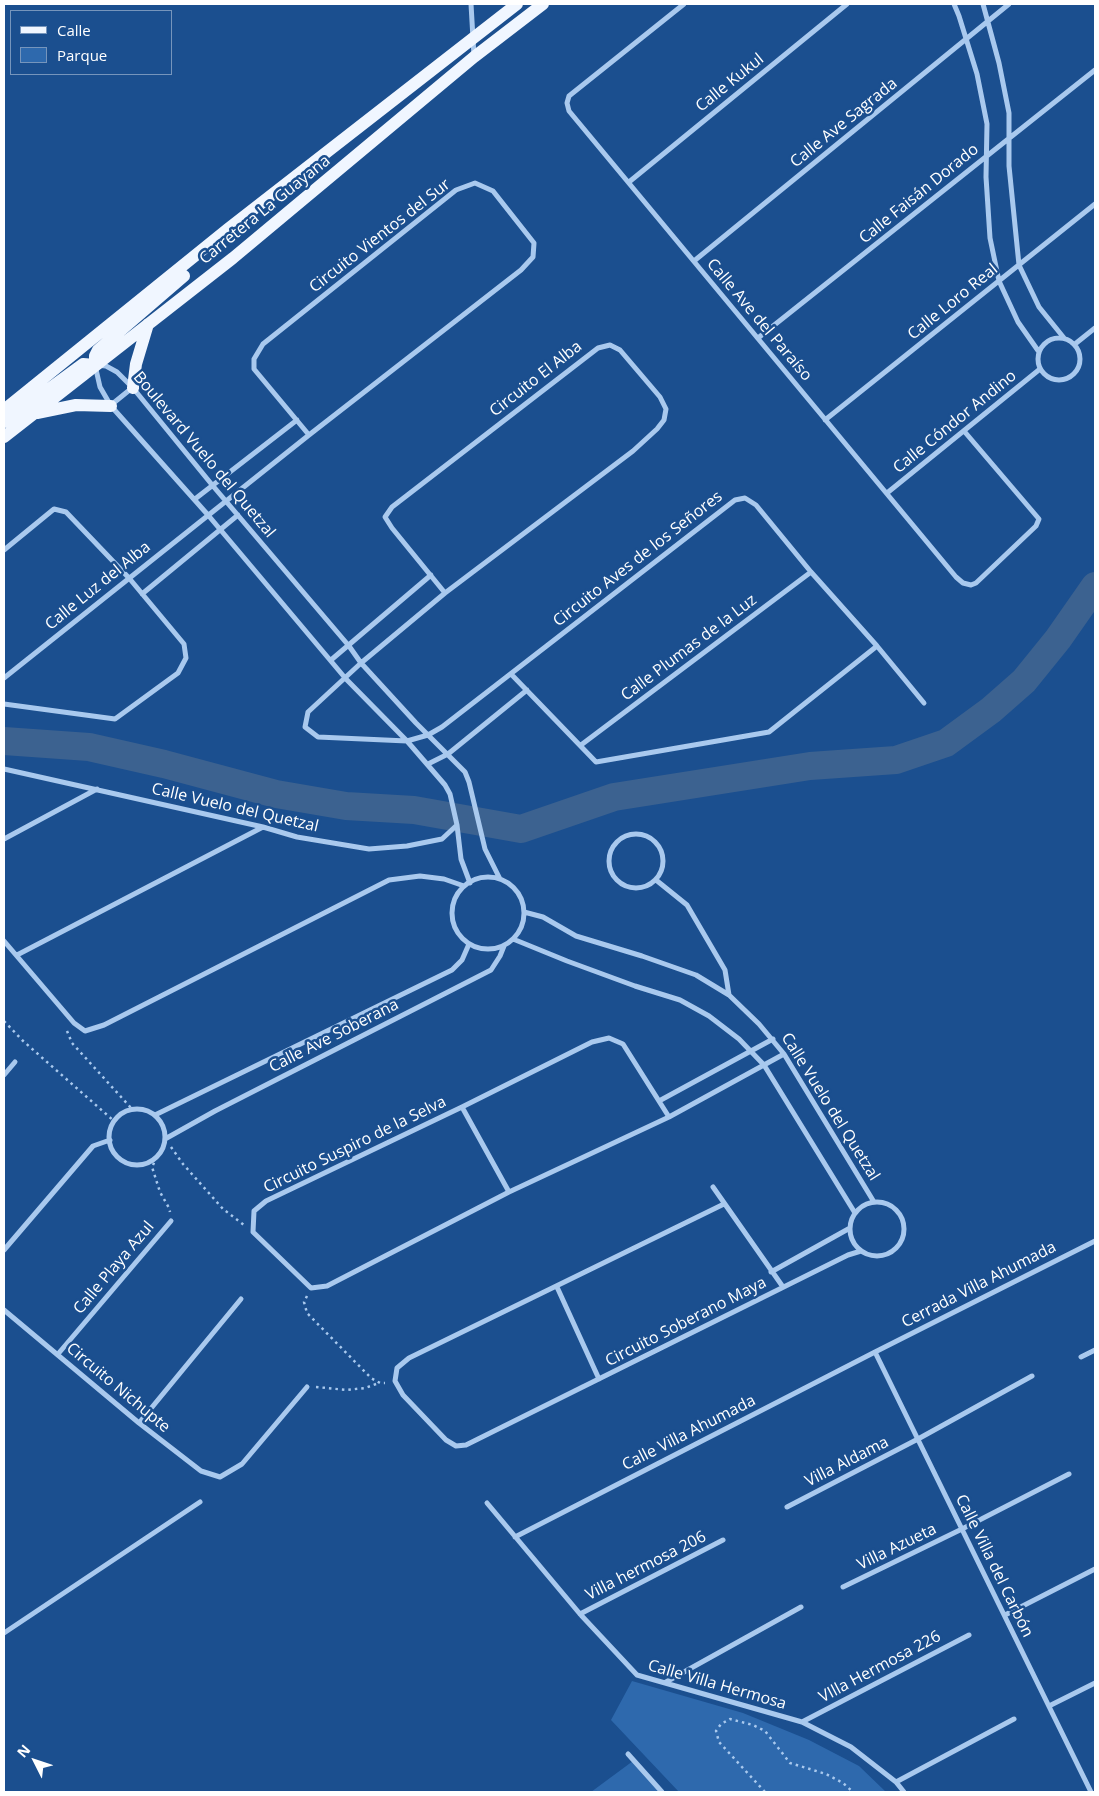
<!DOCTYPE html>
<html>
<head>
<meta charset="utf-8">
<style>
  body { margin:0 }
  #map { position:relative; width:1099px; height:1796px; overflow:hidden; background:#1b4f8f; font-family:"Open Sans",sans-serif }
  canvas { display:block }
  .frame { position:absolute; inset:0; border:5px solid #fff; pointer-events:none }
  .legend { position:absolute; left:10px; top:10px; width:162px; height:65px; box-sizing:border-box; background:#1b4f8f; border:1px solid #7695bc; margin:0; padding:6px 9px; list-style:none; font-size:15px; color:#fff }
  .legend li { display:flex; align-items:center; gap:10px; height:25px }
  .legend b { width:25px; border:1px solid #7695bc }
  .north { position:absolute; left:10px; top:1736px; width:50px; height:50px; -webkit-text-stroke:4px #1b4f8f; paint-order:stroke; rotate:311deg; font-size:14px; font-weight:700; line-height:20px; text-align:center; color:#fff }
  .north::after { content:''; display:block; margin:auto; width:18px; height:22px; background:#fff; clip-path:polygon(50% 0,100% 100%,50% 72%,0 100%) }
</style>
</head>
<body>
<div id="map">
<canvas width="1099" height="1796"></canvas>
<div class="frame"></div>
<ul class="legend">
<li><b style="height:6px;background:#f0f6ff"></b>Calle</li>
<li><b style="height:14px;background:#2e69ad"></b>Parque</li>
</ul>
<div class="north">N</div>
</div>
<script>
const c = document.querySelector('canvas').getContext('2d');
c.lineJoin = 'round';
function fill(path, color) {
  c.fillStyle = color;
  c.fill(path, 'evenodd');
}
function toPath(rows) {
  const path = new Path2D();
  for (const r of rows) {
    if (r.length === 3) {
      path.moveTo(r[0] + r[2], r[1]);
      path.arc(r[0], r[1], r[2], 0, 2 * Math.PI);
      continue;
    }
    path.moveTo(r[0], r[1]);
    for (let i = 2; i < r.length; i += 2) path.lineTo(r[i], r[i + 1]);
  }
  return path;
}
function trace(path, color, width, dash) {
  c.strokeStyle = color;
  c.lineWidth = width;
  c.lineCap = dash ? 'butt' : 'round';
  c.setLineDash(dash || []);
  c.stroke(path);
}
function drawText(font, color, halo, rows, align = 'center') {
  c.font = font + ' "Open Sans",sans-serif';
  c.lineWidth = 5;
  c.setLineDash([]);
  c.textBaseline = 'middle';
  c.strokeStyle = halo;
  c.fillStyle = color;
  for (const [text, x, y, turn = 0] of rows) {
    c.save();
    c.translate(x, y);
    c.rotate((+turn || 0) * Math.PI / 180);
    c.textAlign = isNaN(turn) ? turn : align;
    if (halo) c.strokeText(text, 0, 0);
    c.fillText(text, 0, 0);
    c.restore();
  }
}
fill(toPath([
  [632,1681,743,1713,809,1740,859,1766,886,1792,679,1792,611,1720],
  [633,1761,660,1792,591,1792]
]), '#2e69ad');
trace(toPath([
  [4,741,89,747,164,764,276,794,346,806,414,810,521,829,614,797,810,766,896,760,946,743,991,710,1024,681,1058,639,1095,586]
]), '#3c6290', 28);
trace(toPath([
  [4,1021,22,1040,114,1121],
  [67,1031,72,1043,132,1109],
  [171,1147,183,1164,223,1209,244,1225],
  [157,1157,152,1167,160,1192,169,1208,170,1212],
  [307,1296,304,1302,307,1313,371,1378,380,1383,385,1383],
  [316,1387,347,1390,365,1388,379,1383],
  [765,1792,719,1742,716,1731,721,1724,730,1719,753,1725,765,1731,790,1763,826,1774,843,1783,853,1792]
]), '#a9c9ee', 2.5, [2.5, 4]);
trace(toPath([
  [471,4,474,56],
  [684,4,569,96,567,103,569,111,956,577,963,583,971,585,976,583,1036,526,1039,519,964,431],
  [954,4,959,16,977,74,987,124,986,177,990,238,999,281,1018,322,1039,352],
  [983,4,999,63,1009,113,1009,166,1019,265,1039,307,1064,338],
  [629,182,847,4],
  [694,261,1009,4],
  [1059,359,21],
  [758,338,1095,70],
  [1075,344,1095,328],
  [111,405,132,388],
  [825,420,1095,204],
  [887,493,1040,369],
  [195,499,297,420],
  [4,550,54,509,66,512,129,578,184,644,186,658,178,673,115,719,4,704],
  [445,593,392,528,385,517,392,507,598,348,610,345,620,350,660,397,666,409,664,420,657,429,633,451,445,593,361,663,308,712,305,727,318,737,407,741,428,735,442,727,735,500,745,498,756,505,811,572,877,646,924,703],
  [142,594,238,515],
  [331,660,431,575],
  [511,674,596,762,769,732,877,646],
  [4,678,309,435,521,270,533,257,534,243,493,191,475,183,456,190,263,344,254,359,254,369,309,435],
  [581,745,811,572],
  [428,764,448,754,527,690],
  [4,769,263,827,297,837,369,849,407,846,442,839,457,825],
  [636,861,27],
  [4,839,97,789],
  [488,913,36],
  [656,880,687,905,725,970,729,995],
  [470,883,461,859,457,825,450,794,445,785,407,741,346,679,208,515,111,406,100,387,95,365,106,366,117,372,133,388,213,486,349,646,361,663,416,723,465,772,469,782,485,849,500,879],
  [524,912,543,917,576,936,642,956,696,975,729,995,759,1024,784,1054,874,1202],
  [513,939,567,961,635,986,680,1000,709,1016,739,1039,764,1065,855,1213],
  [4,941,74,1023,85,1031,104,1025,389,880,420,876,444,879,464,886],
  [17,955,263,827],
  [4,1075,15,1062],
  [659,1101,773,1039],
  [462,1107,509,1192],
  [137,1137,28],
  [155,1115,452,970,462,960,469,944],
  [669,1117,623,1044,609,1038,592,1042,462,1107,266,1201,254,1211,253,1232,311,1288,327,1286,509,1192,669,1117,784,1054],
  [165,1139,215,1111,491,970,500,956,504,946],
  [713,1187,783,1287],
  [877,1229,27],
  [724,1204,409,1358,397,1368,395,1381,403,1395,446,1440,456,1446,466,1445,848,1255,861,1251],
  [4,1250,93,1146,110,1140],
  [771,1272,850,1228],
  [557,1287,599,1379],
  [4,1310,139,1423,201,1471,220,1477,242,1464,307,1387],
  [875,1352,1091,1792],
  [58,1354,171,1221],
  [1081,1357,1095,1350],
  [139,1423,241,1299],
  [487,1503,580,1614,637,1675,802,1722,851,1747,896,1782,904,1792],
  [787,1507,918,1439,1032,1376],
  [515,1537,875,1352,1095,1241],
  [843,1587,962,1529,1069,1474],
  [580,1614,723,1540],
  [1005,1615,1095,1569],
  [4,1633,200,1502],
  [666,1682,801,1607],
  [1049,1706,1095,1683],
  [802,1722,969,1635],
  [628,1754,662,1792],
  [896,1782,1014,1719]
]), '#a9c9ee', 5);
trace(toPath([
  [133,388,136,364,148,324],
  [4,410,228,229,517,4],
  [37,413,76,405,111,406],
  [4,422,83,364,95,365,95,356,98,350,184,276],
  [4,437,233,258,474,57,543,4]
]), '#f0f6ff', 12);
drawText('16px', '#fff', '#1b4f8f', [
  ["Calle Kukul",730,83,-39],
  ["Calle Ave Sagrada",844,123,-39],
  ["Calle Faisán Dorado",919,194,-39],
  ["Carretera La Guayana",265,210,-39],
  ["Circuito Vientos del Sur",380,236,-38],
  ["Calle Loro Real",953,302,-39],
  ["Calle Ave del Paraíso",759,320,50],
  ["Circuito El Alba",536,379,-38],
  ["Calle Cóndor Andino",955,422,-39],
  ["Boulevard Vuelo del Quetzal",204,455,50],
  ["Circuito Aves de los Señores",638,559,-38],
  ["Calle Luz del Alba",98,586,-39],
  ["Calle Plumas de la Luz",689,648,-37],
  ["Calle Vuelo del Quetzal",235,808,13],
  ["Calle Ave Soberana",334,1036,-27],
  ["Calle Vuelo del Quetzal",830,1107,58],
  ["Circuito Suspiro de la Selva",355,1145,-26],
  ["Calle Playa Azul",114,1268,-50],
  ["Cerrada Villa Ahumada",979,1285,-27],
  ["Circuito Soberano Maya",686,1322,-27],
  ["Circuito Nichupte",118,1388,40],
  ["Calle Villa Ahumada",689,1433,-27],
  ["Villa Aldama",847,1462,-27],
  ["Villa Azueta",897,1547,-26],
  ["Villa hermosa 206",646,1566,-27],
  ["Calle Villa del Carbón",994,1566,64],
  ["VIlla Hermosa 226",880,1667,-28],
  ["Calle Villa Hermosa",717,1685,16]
]);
</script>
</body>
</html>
